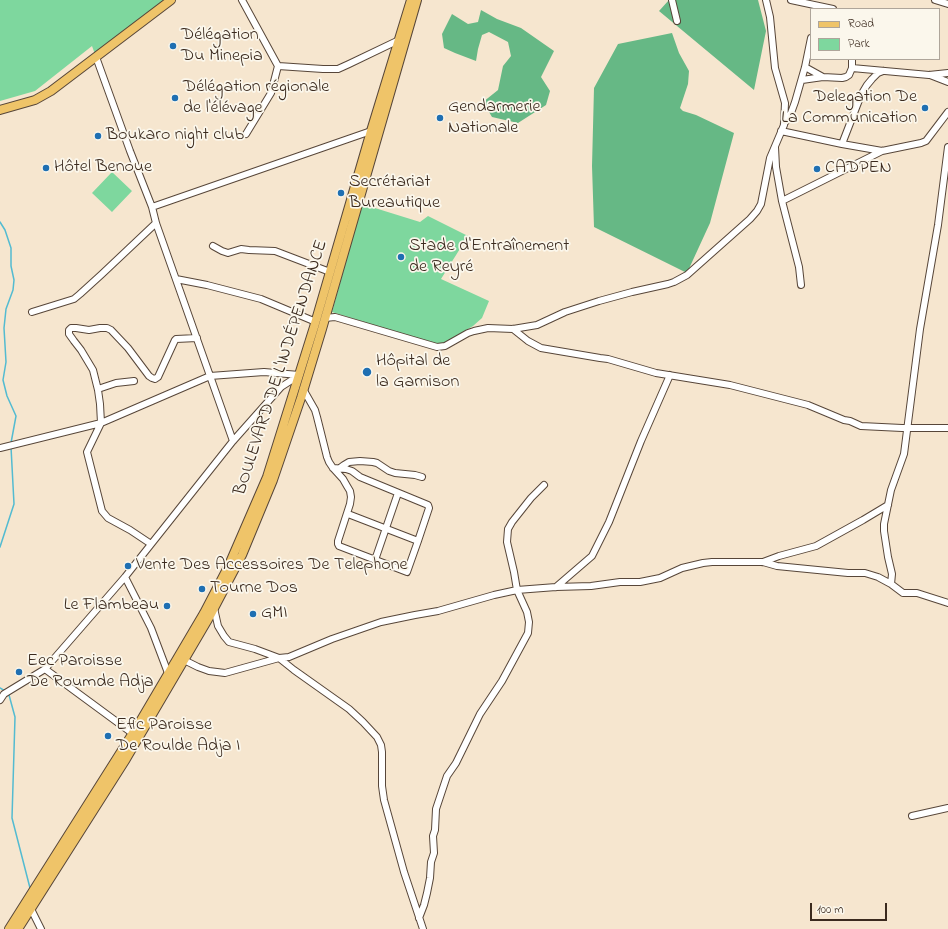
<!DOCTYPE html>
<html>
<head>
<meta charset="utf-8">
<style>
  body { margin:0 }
  #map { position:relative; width:948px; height:929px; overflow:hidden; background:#f6e6cf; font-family:"Indie Flower",sans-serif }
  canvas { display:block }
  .legend { position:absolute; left:810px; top:8px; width:130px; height:52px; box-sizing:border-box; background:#fbf7ec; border:1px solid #aea59a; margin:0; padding:5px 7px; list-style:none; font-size:12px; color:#3b2a1e }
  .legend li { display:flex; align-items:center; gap:8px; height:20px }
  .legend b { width:20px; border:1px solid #aea59a }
  .scale { position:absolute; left:810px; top:903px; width:77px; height:18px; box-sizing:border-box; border:2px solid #3b2a1e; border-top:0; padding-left:5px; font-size:12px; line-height:14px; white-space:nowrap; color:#3b2a1e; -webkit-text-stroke:3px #fbf7ec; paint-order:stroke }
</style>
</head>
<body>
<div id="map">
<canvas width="948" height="929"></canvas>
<ul class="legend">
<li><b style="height:5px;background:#efc469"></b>Road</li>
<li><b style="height:11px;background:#7ed79e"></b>Park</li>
</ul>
<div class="scale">100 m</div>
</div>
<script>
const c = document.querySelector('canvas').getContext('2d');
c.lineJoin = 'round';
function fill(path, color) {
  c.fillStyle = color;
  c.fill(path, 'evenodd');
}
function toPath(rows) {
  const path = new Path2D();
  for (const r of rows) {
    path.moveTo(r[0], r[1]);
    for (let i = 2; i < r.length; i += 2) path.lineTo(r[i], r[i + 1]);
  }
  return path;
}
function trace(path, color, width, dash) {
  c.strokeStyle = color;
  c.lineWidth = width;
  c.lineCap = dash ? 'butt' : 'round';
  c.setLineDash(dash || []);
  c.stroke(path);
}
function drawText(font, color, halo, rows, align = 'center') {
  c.font = font + ' "Indie Flower",sans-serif';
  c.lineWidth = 3.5;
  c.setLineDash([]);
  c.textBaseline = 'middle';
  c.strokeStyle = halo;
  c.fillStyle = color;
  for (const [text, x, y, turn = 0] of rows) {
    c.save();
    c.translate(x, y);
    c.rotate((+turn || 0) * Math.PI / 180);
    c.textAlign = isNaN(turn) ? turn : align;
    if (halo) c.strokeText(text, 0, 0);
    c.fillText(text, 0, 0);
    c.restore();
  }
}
fill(toPath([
  [0,0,166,0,96,57,92,46,35,91,0,101],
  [112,172,132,191,112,212,92,193],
  [362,204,420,222,428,216,468,236,441,279,489,301,482,318,473,326,442,345,431,343,332,312]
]), '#7ed79e');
fill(toPath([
  [669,0,758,0,766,31,754,90,659,11],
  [481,10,497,19,521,28,554,51,541,77,550,91,546,105,518,123,492,117,483,102,498,90,503,66,511,56,508,42,489,32,482,35,478,49,476,61,455,53,444,48,442,34,452,14,468,24,478,22],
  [672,33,679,53,689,71,688,84,680,108,683,111,696,115,734,133,710,223,687,273,594,227,592,166,594,88,618,44]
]), '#66b885');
trace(toPath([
  [0,222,5,230,11,248,11,266,14,280,13,290,6,309,4,328,6,362,3,380,7,396,16,416,11,443],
  [0,547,14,504,11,447],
  [0,688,5,691],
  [8,694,9,695,15,717,12,818,30,888]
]), '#53bbd1', 1.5);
const minor = toPath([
  [242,0,278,66,271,93,246,134],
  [672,0,677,21],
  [791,0,833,9],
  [935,0,948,4],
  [96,57,130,151,152,207,156,223,233,441],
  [278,66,323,69,338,69,349,64,399,40],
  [805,67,823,77],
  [852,68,929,75,948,73],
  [930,75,948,82],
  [802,80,823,77,842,78,846,77,849,75,852,68,852,59],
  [784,124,791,113,795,102,805,67,811,38],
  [781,131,842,144,882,151,921,143,926,141,948,112],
  [842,144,861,95,867,85,872,79,878,73,883,71],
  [775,147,776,167,782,201,799,267,801,285],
  [782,201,882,151],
  [152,207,371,131],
  [213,246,222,251,228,253,241,249,249,250,275,251,330,272],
  [176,279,207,285,261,299,316,322],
  [32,312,74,299,80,294,102,274,156,223],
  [325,318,335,317,437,347,445,346,468,333,474,331,488,328,513,329,537,325,565,312,599,301,632,292,668,284,674,282,687,275,750,219,757,211,761,204,770,158,784,125,785,103,775,68,770,17,766,0],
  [513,329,528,341,541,348,600,358,608,359,656,373,730,385,808,405,844,420,850,421,861,426,902,428,948,428],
  [98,389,116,383,134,381],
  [303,389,315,410,317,417,327,457,329,462,333,468,343,479,347,486,350,491,351,497,350,504,338,541,338,544,339,546,407,572,418,541,429,508,428,505,360,477,352,471,346,469,333,468],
  [0,448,101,423,210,376,264,372,299,375],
  [340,468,344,465,349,462,360,461,373,462,377,463,389,471,395,473,415,475,422,477],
  [348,514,418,541],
  [151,544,130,530,108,518,102,511,87,452,101,423,100,404,98,390,93,370,81,350,74,341,69,334,69,330,71,328,76,328,89,330,100,328,107,328,111,330,128,348,149,376,152,378,155,379,158,377,175,340,176,339,197,338],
  [375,560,398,493],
  [763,562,779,556,816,546,863,520,888,505],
  [125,577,151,628,168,673],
  [891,584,892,574,888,557,884,531,884,524,891,490,904,454,920,329,938,225,948,147],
  [556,587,592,556,609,522,641,441,670,375],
  [214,608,218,626,224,636,229,642,255,649,279,658,294,670,349,709,363,722,377,737,381,745,382,752,382,786,384,800,404,872,423,929],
  [184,660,198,667,209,671,225,673,279,658,289,657,332,639,381,622,415,615,438,611,494,595,517,590,556,587,591,586,620,582,640,582,660,578,682,568,703,563,712,562,763,562,777,566,848,573,865,573,878,577,891,584,903,593,917,593,948,603],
  [45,669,132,733],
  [0,700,4,694,45,669,125,577,233,441,281,387,295,378,298,378],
  [912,816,948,808],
  [31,909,41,929],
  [419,918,424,905,427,893,430,878,431,862,434,853,433,836,435,830,436,809,447,776,456,763,480,714,502,681,528,633,529,622,527,612,517,590,514,572,507,542,508,529,512,522,531,498,544,485]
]);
const major = toPath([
  [0,110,35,100,51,91,171,0],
  [9,929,138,725,204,613,228,567,267,477,314,327,371,131,411,0],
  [18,929,126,759,210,616,242,555,273,480,301,398,322,329,417,0]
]);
trace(minor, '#574639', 8);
trace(major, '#574639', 10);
trace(minor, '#fff', 6);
trace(major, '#efc469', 8);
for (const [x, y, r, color] of [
  [173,46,4,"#1f6fb2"],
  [175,98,4,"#1f6fb2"],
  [925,108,4,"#1f6fb2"],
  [440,118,4,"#1f6fb2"],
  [98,136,4,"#1f6fb2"],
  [46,168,4,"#1f6fb2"],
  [817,169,4,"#1f6fb2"],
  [341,193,4,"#1f6fb2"],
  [401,257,4,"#1f6fb2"],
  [367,372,5,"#1f6fb2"],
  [128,566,4,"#1f6fb2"],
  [202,589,4,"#1f6fb2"],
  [167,606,4,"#1f6fb2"],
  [253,614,4,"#1f6fb2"],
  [19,672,4,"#1f6fb2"],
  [108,736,4,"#1f6fb2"]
]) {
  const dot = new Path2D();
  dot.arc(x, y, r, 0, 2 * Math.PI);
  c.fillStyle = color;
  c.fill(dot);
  trace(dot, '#fbf7ec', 1.5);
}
drawText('18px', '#3b2a1e', '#fbf7ec', [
  ["Délégation",181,36],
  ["Du Minepia",181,57],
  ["Délégation régionale",183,88],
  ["de l'élévage",183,109],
  ["Delegation De",917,98,"right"],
  ["La Communication",917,119,"right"],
  ["Gendarmerie",448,108],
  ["Nationale",448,129],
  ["Boukaro night club",106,136],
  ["Hôtel Benoue",54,168],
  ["CADPEN",825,169],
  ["Secrétariat",349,183],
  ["Bureautique",349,204],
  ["Stade d'Entraînement",409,247],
  ["de Reyré",409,268],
  ["Hôpital de",376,362],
  ["la Garnison",376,383],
  ["Vente Des Accessoires De Telephone",136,566],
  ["Tourne Dos",210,589],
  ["Le Flambeau",159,606,"right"],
  ["GMI",261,614],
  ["Eec Paroisse",27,662],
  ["De Roumde Adja",27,683],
  ["Eflc Paroisse",116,726],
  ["De Roulde Adja I",116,747]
], 'left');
drawText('18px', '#3b2a1e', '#fbf7ec', [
  ["BOULEVARD DE L'INDÉPENDANCE",282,368,-72]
]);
</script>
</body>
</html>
